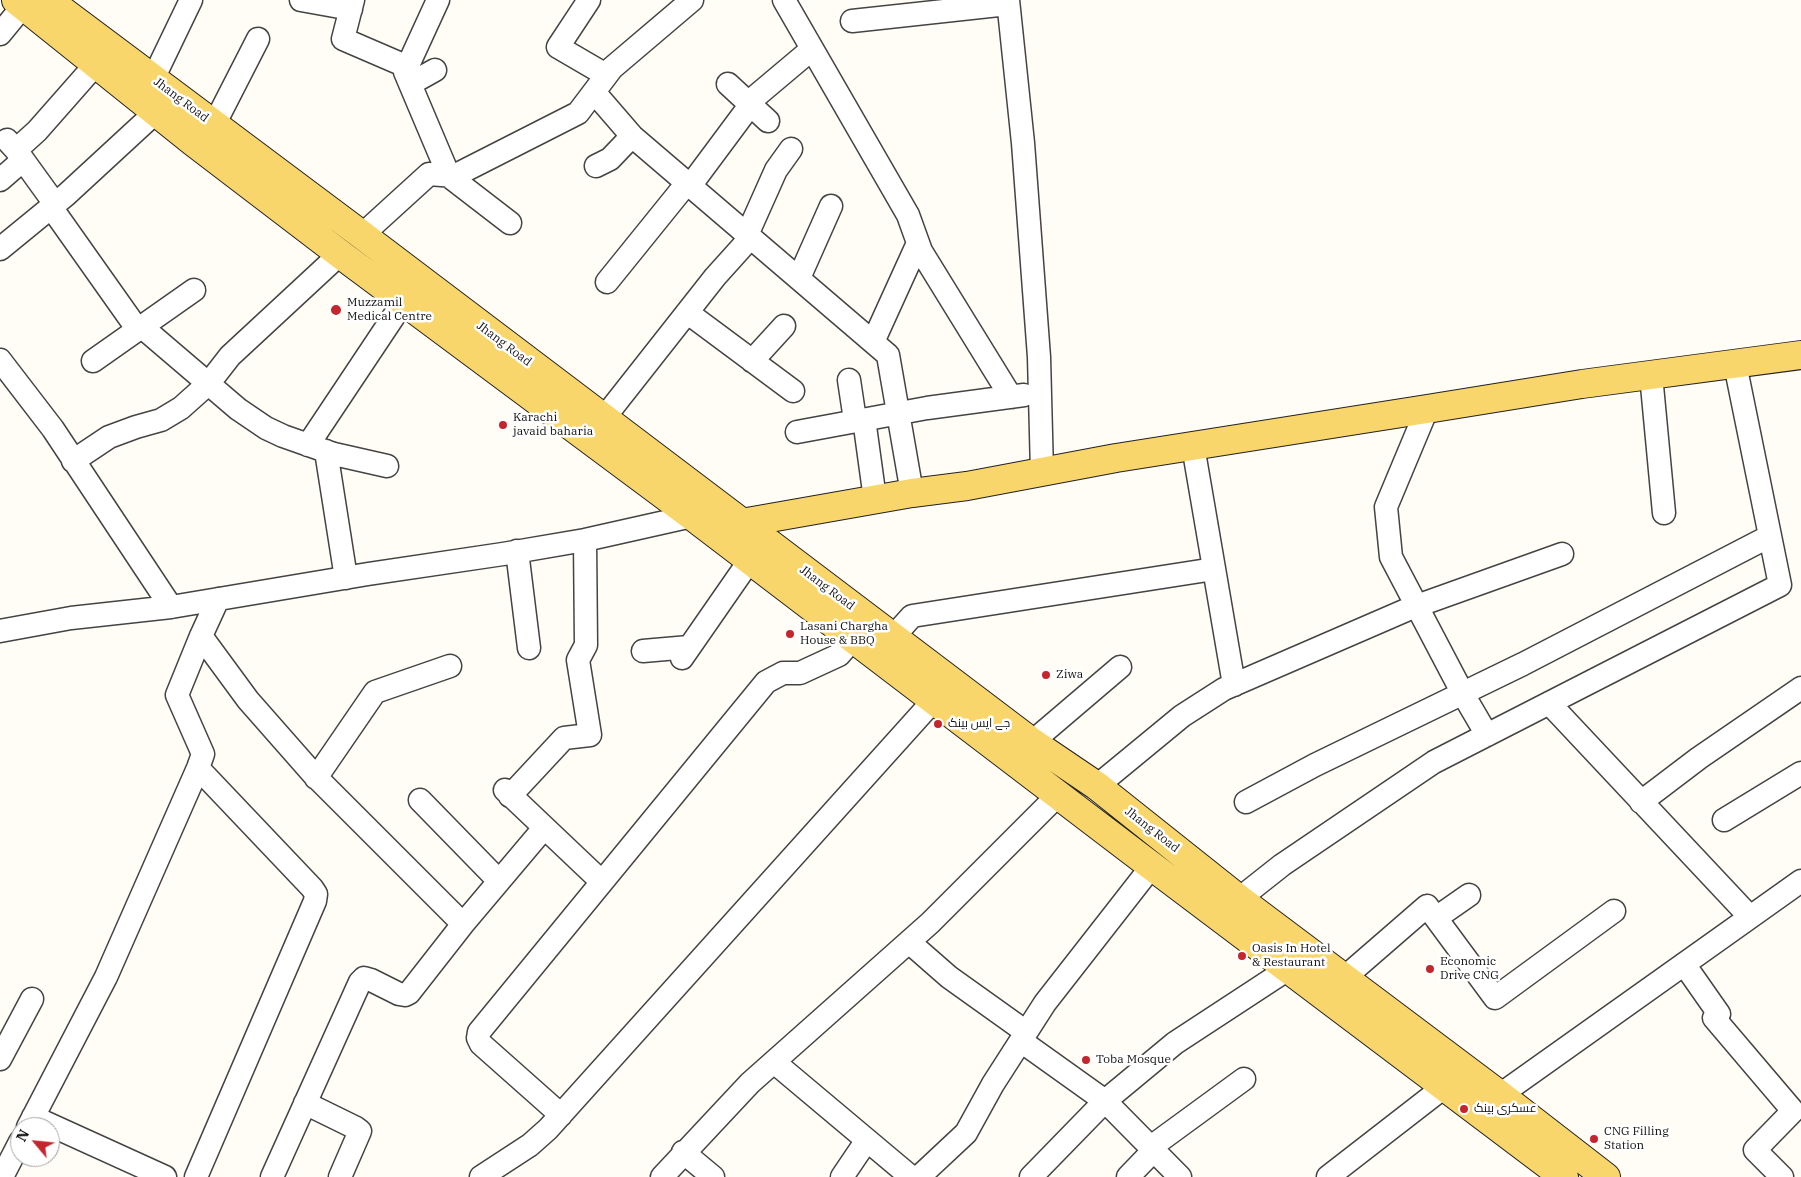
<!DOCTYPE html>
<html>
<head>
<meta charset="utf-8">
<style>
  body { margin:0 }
  #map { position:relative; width:1801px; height:1177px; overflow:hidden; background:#fffdf5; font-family:"IBM Plex Serif",serif }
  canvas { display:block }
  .north { position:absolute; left:10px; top:1117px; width:50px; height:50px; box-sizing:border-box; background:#fff; border:1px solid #a0a0a0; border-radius:50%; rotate:298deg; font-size:14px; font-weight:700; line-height:20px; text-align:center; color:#111 }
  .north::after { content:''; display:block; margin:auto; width:18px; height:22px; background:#c4262e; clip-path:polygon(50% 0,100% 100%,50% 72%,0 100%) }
</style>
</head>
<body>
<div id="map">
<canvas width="1801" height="1177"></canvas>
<div class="north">N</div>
</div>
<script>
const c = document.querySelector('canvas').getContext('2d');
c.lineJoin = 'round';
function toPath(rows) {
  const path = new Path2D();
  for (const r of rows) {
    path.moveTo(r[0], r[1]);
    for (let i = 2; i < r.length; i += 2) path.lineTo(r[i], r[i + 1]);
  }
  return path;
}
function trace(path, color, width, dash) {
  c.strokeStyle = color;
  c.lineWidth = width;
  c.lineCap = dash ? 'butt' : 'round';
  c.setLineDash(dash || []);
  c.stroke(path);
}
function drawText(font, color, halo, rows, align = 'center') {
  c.font = font + ' "IBM Plex Serif",Cairo,serif';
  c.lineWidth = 5;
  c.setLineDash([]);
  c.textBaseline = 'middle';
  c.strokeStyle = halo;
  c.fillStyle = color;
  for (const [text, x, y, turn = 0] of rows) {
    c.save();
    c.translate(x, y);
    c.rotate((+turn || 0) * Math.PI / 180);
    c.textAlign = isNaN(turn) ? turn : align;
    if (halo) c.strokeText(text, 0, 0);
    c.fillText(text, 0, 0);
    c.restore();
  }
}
const minor = toPath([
  [301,0,351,9],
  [353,0,343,39,408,67],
  [438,0,405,72,449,176,510,223],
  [589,0,558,47,606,75],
  [784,0,908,215,921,251,1011,397],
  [1008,0,1023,143,1039,357,1042,472],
  [852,21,1008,4],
  [0,34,23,6],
  [153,79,191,0],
  [410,84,435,70],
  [728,84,768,121],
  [594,92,632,136,888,355,912,493],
  [749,102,812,49],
  [214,125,258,39],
  [7,140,16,150,55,204],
  [16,150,37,131,96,64],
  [596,166,610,159,632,136],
  [0,180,23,160],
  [690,186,751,104],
  [51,207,138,330],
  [362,235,429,174,454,176,578,113,612,68,692,0],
  [747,235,776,170,791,149],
  [0,249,66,195,156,112],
  [799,278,831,206],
  [607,282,687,183],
  [688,313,793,391],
  [142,327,238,409,266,428,283,436,334,454,387,466],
  [873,342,918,243],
  [0,360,53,429,171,607],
  [93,361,194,290],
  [752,361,784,326],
  [1651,375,1664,513],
  [849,380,855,420],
  [1427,409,1386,507,1391,557,1463,694,1487,735],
  [604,418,715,277,751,237],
  [864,419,875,499],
  [797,432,927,408,1024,395],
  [308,445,404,301],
  [1193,446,1234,685],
  [326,451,346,578],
  [73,461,109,437,136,427,161,420,181,408,209,383,230,356,340,254],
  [517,551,529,648],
  [0,631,71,618,171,607,368,574,503,554,585,540,692,516],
  [201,636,248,700,314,775,463,924],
  [893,637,912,616,1214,569],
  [643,651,689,647],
  [682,658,750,560],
  [1549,703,1750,917],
  [1032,742,1120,667],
  [316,778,375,692,450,666],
  [1097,786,1182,716,1224,689,1411,608,1562,554],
  [505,790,602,882],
  [510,796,564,738,590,735,578,660,586,645,585,540],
  [420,800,499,881],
  [1246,802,1315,765,1523,664,1770,536],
  [1641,802,1699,758,1801,688],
  [1724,820,1801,773],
  [1239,899,1282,865,1434,762,1780,585,1735,364],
  [1436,918,1469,895],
  [909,942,949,977,1026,1032],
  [1684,964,1719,1014,1714,1018,1793,1111,1755,1150,1782,1177],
  [1344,978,1427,906,1495,998,1614,911],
  [1021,1041,1105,1101,1180,1177],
  [0,1059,32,999],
  [774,1062,911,1177],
  [1500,1095,1801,881],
  [305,1103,356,1128,360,1131,340,1177],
  [561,1115,481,1044,478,1038,479,1032,766,682,783,673,800,673,839,655,853,639],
  [33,1117,165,1177],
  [28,1127,106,977,198,768,203,754,177,695,201,636,218,599],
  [1151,1147,1244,1079],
  [683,1152,713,1177],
  [2,1177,20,1142],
  [196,1177,315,901,316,894,312,888,198,768],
  [272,1177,360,982,364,978,371,980,399,994,405,995,409,993,463,924,544,828],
  [481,1177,530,1145,548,1129,934,700],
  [662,1177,750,1083,930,923,1058,795],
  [842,1177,867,1140],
  [919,1177,966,1133,993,1084,1045,1003,1152,866],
  [1031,1177,1105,1101,1175,1043,1288,969],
  [1128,1177,1154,1150],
  [1328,1177,1444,1087]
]);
const major = toPath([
  [16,0,192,141,340,254,692,516,1133,852,1564,1177],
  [48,0,362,235,1029,740,1097,786,1239,899,1500,1095,1606,1177],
  [730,525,912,493,967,486,1116,458,1427,409,1582,384,1801,355]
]);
trace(minor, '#444', 25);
trace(major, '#222', 30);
trace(minor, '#fff', 22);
trace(major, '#f9d66b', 28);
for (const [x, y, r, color] of [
  [336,310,6,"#c4262e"],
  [503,425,5,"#c4262e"],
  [790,634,5,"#c4262e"],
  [1046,675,5,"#c4262e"],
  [938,724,5,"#c4262e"],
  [1242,956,5,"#c4262e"],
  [1430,969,5,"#c4262e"],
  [1086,1060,5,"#c4262e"],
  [1464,1109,5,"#c4262e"],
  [1594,1139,5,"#c4262e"]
]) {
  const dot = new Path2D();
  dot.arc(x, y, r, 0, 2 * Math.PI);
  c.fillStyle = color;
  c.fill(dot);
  trace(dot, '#fff', 2);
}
drawText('12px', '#111', '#fff', [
  ["Jhang Road",181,100,37],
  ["Jhang Road",504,344,37],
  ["Jhang Road",827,588,37],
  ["Jhang Road",1152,830,38]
]);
drawText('12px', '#111', '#fff', [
  ["Muzzamil",347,303],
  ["Medical Centre",347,317],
  ["Karachi",513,418],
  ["javaid baharia",513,432],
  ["Lasani Chargha",800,627],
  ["House & BBQ",800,641],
  ["Ziwa",1056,675],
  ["جے ایس بینک",948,724],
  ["Oasis In Hotel",1252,949],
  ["& Restaurant",1252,963],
  ["Economic",1440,962],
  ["Drive CNG",1440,976],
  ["Toba Mosque",1096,1060],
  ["عسکری بینک",1474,1109],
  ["CNG Filling",1604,1132],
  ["Station",1604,1146]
], 'left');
</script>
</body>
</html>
